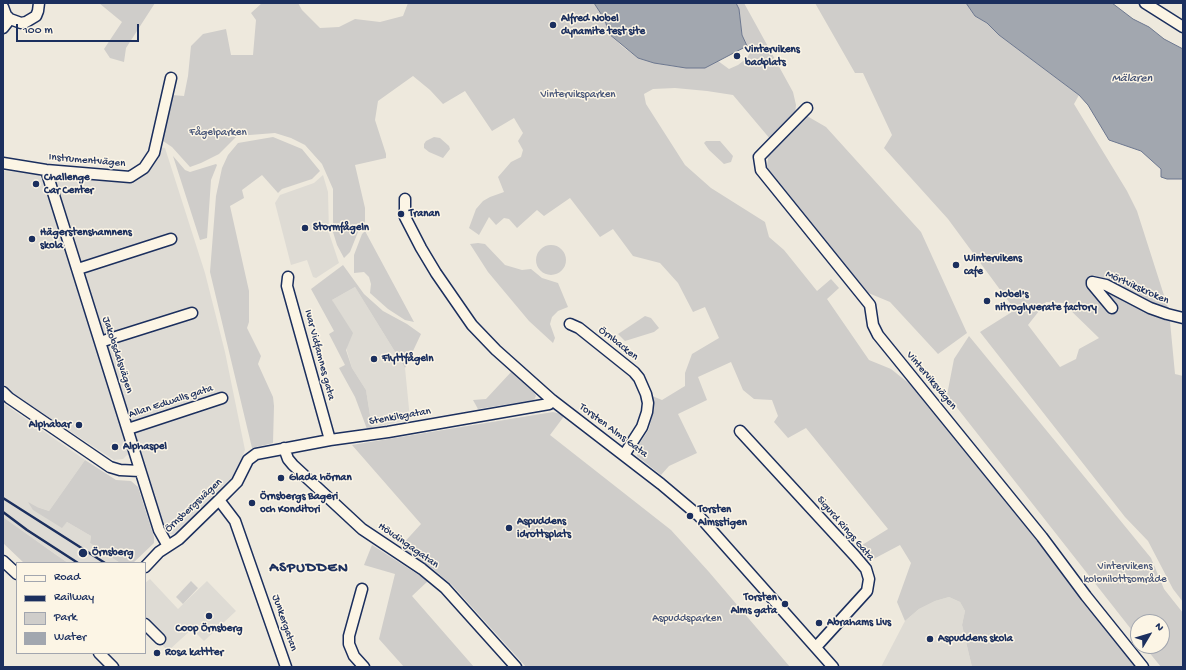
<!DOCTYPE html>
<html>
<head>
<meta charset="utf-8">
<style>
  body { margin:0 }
  #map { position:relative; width:1186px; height:670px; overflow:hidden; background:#eee9dd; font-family:"Gochi Hand",sans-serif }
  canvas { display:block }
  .frame { position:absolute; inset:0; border:4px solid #1b2f5e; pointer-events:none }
  .legend { position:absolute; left:16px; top:562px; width:130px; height:92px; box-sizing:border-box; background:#fcf5e5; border:1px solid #a2a6af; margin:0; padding:5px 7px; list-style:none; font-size:12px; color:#1b2f5e }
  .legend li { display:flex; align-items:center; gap:8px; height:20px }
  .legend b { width:20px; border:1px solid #a2a6af }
  .north { position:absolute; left:1130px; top:614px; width:40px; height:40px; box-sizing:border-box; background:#fcf5e5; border:1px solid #a2a6af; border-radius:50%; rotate:52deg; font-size:11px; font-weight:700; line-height:16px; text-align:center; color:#1b2f5e }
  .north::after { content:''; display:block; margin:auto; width:14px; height:18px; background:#1b2f5e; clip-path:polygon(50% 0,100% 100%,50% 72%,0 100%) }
  .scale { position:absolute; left:16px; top:24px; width:123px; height:18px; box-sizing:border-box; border:2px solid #1b2f5e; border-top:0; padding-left:5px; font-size:12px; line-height:14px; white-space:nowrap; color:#1b2f5e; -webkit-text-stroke:3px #fcf5e5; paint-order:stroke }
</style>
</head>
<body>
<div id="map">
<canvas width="1186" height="670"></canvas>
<div class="frame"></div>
<ul class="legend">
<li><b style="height:5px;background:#fcf5e5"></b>Road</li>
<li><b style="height:5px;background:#1b2f5e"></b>Railway</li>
<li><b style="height:11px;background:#cfcdca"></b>Park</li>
<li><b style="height:11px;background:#a2a7af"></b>Water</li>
</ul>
<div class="north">N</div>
<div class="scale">100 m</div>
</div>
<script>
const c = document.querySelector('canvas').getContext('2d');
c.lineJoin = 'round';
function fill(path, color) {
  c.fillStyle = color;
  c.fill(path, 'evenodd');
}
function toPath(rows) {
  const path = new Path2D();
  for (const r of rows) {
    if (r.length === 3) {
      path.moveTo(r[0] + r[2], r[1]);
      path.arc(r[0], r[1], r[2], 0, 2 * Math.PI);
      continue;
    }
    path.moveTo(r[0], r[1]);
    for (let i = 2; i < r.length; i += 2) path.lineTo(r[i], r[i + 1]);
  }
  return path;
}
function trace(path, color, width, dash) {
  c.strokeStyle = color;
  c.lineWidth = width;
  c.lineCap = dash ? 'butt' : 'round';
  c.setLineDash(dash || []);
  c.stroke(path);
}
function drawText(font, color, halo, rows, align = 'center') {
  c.font = font + ' "Gochi Hand",sans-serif';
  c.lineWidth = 3;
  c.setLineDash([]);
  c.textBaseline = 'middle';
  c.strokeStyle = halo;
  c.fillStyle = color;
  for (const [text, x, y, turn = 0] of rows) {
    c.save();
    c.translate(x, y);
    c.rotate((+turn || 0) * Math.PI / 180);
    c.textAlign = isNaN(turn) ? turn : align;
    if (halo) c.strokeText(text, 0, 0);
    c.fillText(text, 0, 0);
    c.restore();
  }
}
fill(toPath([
  [161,147,165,148,205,273,225,352,245,450,234,479,176,534,169,534,164,530,54,175,129,180,149,170,157,159],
  [3,171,37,173,43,181,129,453,123,459,114,460,13,394,3,383],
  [323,175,328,192,329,233,339,263,316,278,313,277,307,260,291,265,275,203,280,195,314,183],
  [355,287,405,368,410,419,372,428,366,390,352,368,332,300],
  [3,403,85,460,49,511,37,507,62,527,67,522,91,536,90,543,120,563,68,563,3,517],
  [150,579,178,609,207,581,236,611,204,641,192,629,168,651,145,627,145,583],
  [949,597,960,602,965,611,962,625,972,667,881,667,905,621,919,609,935,601]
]), '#dedbd4');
fill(toPath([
  [99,3,155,3,126,48,124,62,110,58,104,49,122,22],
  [262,3,298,3,302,10,320,28,339,27,355,19,380,22,403,16,408,3,594,3,605,20,609,34,623,47,638,58,670,66,705,68,718,61,729,69,738,65,747,58,750,53,742,35,739,9,736,3,744,3,793,92,796,105,795,114,771,140,733,95,707,91,675,88,653,89,644,94,646,104,685,165,711,188,765,222,769,237,784,250,817,291,831,279,839,288,827,299,869,360,891,369,911,385,949,428,1135,667,972,667,962,625,965,611,960,602,949,597,935,601,919,609,905,621,897,602,911,563,900,545,866,563,854,550,888,529,806,428,788,438,774,422,778,416,772,400,754,399,743,390,731,362,698,377,707,400,678,414,697,453,669,466,661,475,637,456,638,446,649,429,653,413,652,396,662,400,685,386,685,373,692,354,719,338,705,307,693,312,678,283,660,263,633,256,613,229,600,237,570,198,544,216,537,210,517,228,509,219,504,218,496,225,489,217,479,235,469,228,476,209,483,201,490,197,504,192,498,177,511,162,521,157,523,150,518,141,523,133,514,118,492,131,465,91,443,104,430,90,413,76,378,101,375,120,386,154,386,158,355,165,365,208,365,223,358,232,350,252,344,258,337,245,333,232,333,189,322,164,305,145,291,138,275,133,237,136,219,154,201,163,190,167,172,147,163,141,172,95,184,96,188,76,191,46,203,34,226,29,231,55,253,55,256,20,251,13],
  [815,3,966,3,975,16,987,23,999,35,1079,95,1074,104,1127,191,1137,211,1169,311,1175,374,1183,376,1183,602,1173,589,1148,541,1125,517,980,332,1015,310,948,219,884,148,892,135,863,73,855,73],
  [1046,302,1063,303,1099,338,1079,349,1076,359,1060,367,1028,325],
  [807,116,826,127,921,232,967,333,938,354,890,302,866,292,770,177,767,166,769,152],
  [273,137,302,149,320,171,312,179,282,189,278,193,262,175,242,190,244,198,230,206,249,291,249,322,247,328,261,356,258,364,273,397,274,406,273,443,252,448,210,272,216,196,222,168,228,155,238,143],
  [434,137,440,138,449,146,450,149,443,158,429,152,424,148,424,144,426,141],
  [706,141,720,141,733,156,731,162,724,164,709,150,704,143],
  [173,156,185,170,190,172,216,164,217,165,211,180,207,238,200,240],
  [365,231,414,322,405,320,388,309,370,293,371,284,369,277,364,272,354,273,354,255,362,234],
  [478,243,485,244,505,265,522,270,531,269,542,278,558,283,568,307,558,311,552,317,550,324,555,338,553,343,529,321,488,272,470,244],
  [551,260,15],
  [343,265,364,294,383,311,407,324,421,334,405,368,355,287,332,300,353,333,346,350,352,368,366,390,372,428,367,429,355,397,339,368,345,365,329,334,334,331,311,289],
  [645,316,651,318,659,328,654,332,625,341,618,334],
  [969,336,1151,558,1164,589,1183,613,1183,667,1161,667,1144,646,1162,646,1162,622,1138,622,1138,638,947,395,954,359],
  [512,371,532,389,536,396,534,400,478,409,473,400,486,399],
  [553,412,565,415,550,435,671,530,709,572,790,667,526,667,452,585,433,569,400,547,421,524,352,445],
  [85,460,116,480,131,481,138,487,154,537,154,543,133,563,120,563,90,543,91,536,67,522,62,528,33,510,28,502,37,507,49,511],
  [3,517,55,554,68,563,24,563,3,543],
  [372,545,428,581,412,596,474,667,404,667,379,639,395,574,364,565],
  [191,581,198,588,183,604,176,597]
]), '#cfcdca');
const water = toPath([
  [594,3,736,3,739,9,742,35,747,46,705,68,686,68,654,63,638,58,609,34,605,20,594,3],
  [966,3,1112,3,1133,19,1149,27,1164,39,1183,49,1183,179,1167,179,1161,177,1161,169,1141,151,1109,140,1088,105,1079,95,999,35,987,23,975,16,966,3]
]);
fill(water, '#a2a7af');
trace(water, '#6c778f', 1);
const minor = toPath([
  [1145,3,1183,27],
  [3,7,6,15,10,19,21,23,26,22,36,16,38,11,39,3],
  [3,28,10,19],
  [807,108,759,157,761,170,870,305,873,325,878,335,1042,537,1086,596,1143,667],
  [3,163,46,170,130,177,144,168,154,153,171,78],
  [46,170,159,530,168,546],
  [405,199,405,217,421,248,436,273,472,325,496,350,552,400,661,484,699,516,833,667],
  [78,269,171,239],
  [288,277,287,286,330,440],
  [1112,308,1092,284,1092,282,1106,285,1150,308,1167,314,1183,318],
  [570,324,579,328,634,372,639,378,646,394,648,403,647,412,642,427,624,455],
  [100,342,192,313],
  [3,392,9,398,110,467,120,470,140,471],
  [128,429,222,398],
  [740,431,855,556,866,569,869,579,867,591,816,647],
  [284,448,288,459,293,465,362,529,422,569,445,588,516,667],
  [219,500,235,521,286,667],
  [3,561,17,574],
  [145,567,159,552,179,539,219,500,237,482,248,460,256,454,330,440,388,432,549,404,552,400],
  [362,589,349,636,349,644,354,656,364,667],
  [145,624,160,639],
  [99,653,113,667]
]);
trace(minor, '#1b2f5e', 13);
trace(minor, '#fcf5e5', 10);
trace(toPath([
  [3,498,105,563],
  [3,512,27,530,78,563]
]), '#1b2f5e', 2.5);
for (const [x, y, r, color] of [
  [553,25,4,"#1b2f5e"],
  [737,56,4,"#1b2f5e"],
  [36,184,4,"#1b2f5e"],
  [401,214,4,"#1b2f5e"],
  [305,228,4,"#1b2f5e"],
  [32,239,4,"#1b2f5e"],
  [956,265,4,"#1b2f5e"],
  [987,301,4,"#1b2f5e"],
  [374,359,4,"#1b2f5e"],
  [79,425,4,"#1b2f5e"],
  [115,447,4,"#1b2f5e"],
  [281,478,4,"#1b2f5e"],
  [252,503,4,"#1b2f5e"],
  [690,516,4,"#1b2f5e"],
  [509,528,4,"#1b2f5e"],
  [83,553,5,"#1b2f5e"],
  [785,604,4,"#1b2f5e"],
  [209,616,4,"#1b2f5e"],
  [819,623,4,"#1b2f5e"],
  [930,639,4,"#1b2f5e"],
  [157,653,4,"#1b2f5e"]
]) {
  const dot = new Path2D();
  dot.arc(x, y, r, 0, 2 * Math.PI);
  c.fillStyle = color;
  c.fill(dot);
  trace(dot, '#fcf5e5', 1.5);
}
drawText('bold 11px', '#1b2f5e', '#fcf5e5', [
  ["Alfred Nobel",561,19],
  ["dynamite test site",561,32],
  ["Vintervikens",745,50],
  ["badplats",745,63],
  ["Challenge",44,178],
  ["Car Center",44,191],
  ["Tranan",409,214],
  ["Stormfågeln",313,228],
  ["Hägerstenshamnens",40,233],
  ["skola",40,246],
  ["Wintervikens",964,259],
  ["cafe",964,272],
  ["Nobel's",995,295],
  ["nitroglyverate factory",995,308],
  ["Flyttfågeln",382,359],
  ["Alphabar",71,425,"right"],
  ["Alphaspel",123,447],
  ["Glada hörnan",289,478],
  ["Örnsbergs Bageri",260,497],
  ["och Konditori",260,510],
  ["Torsten",698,510],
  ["Almsstigen",698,523],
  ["Aspuddens",517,522],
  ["idrottsplats",517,535],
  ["Örnsberg",92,553],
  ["Torsten",777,598,"right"],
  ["Alms gata",777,611,"right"],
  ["Abrahams Livs",827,623],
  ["Coop Örnsberg",209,629,"center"],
  ["Aspuddens skola",938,639],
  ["Rosa kattter",165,653]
], 'left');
drawText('11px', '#485679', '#fcf5e5', [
  ["Vinterviksparken",578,95],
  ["Fågelparken",218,133],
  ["Vintervikens",1125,567],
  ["kolonilottsområde",1125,580],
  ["Aspuddsparken",687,619]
]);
drawText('11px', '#1b2f5e', '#fcf5e5', [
  ["Instrumentvägen",87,161,5],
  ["Mörtvikskroken",1137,288,24],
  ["Örnbacken",618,344,38],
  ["Jakobsdalsvägen",117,355,72],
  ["Ivar Vidfamnes gata",319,355,75],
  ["Vinterviksvägen",931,381,50],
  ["Allan Edwalls gata",171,402,-18],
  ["Stenkilsgatan",400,417,-10],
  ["Torsten Alms Gata",613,431,37],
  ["Örnsbergsvägen",194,506,-43],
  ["Sigurd Rings Gata",845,529,49],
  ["Hövdingagatan",408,546,35],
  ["Junkergatan",284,623,71]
]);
drawText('italic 12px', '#445376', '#fcf5e5', [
  ["Mälaren",1132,79]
]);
c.letterSpacing = '1px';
drawText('bold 15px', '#1b2f5e', '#fcf5e5', [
  ["ASPUDDEN",309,569]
]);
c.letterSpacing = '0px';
</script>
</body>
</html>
